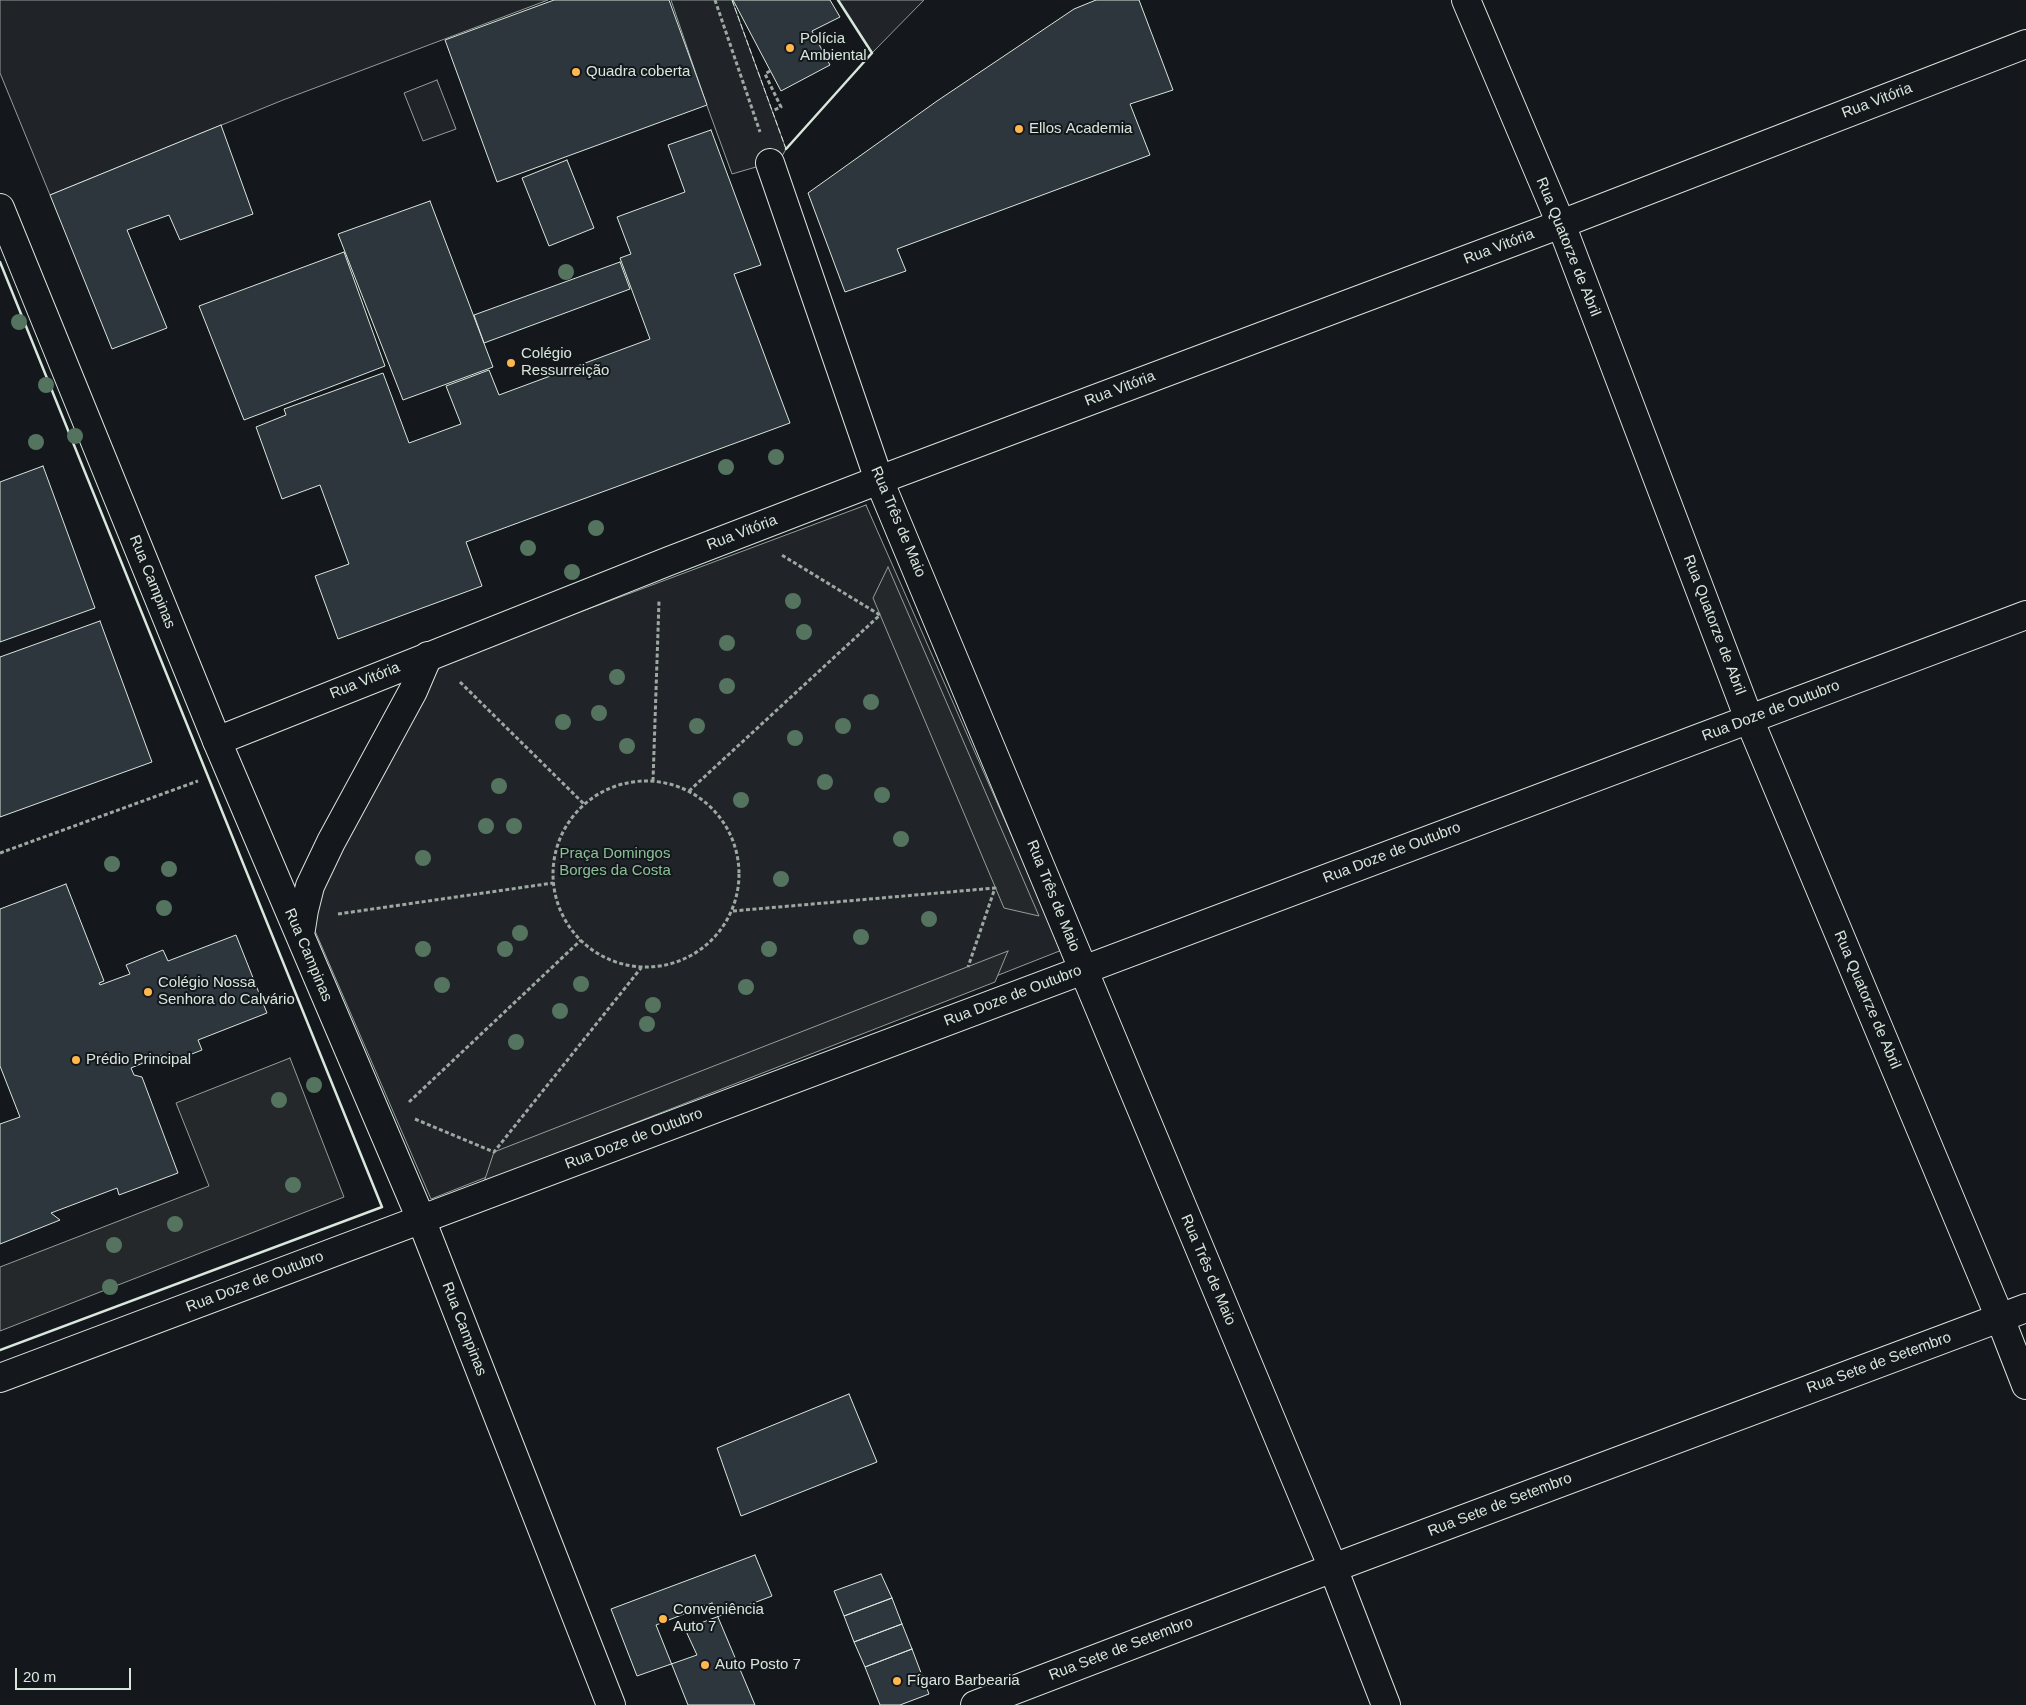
<!DOCTYPE html>
<html>
<head>
<meta charset="utf-8">
<style>
  body { margin:0 }
  #map { position:relative; width:2026px; height:1705px; overflow:hidden; background:#14181c; font-family:Arial,sans-serif }
  canvas { display:block }
  .scale { position:absolute; left:15px; top:1668px; width:116px; height:22px; box-sizing:border-box; border:2px solid #d8e6dc; border-top:0; padding-left:6px; font-size:15px; line-height:18px; white-space:nowrap; color:#d8e6dc; -webkit-text-stroke:4px #14181c; paint-order:stroke }
</style>
</head>
<body>
<div id="map">
<canvas width="2026" height="1705"></canvas>
<div class="scale">20 m</div>
</div>
<script>
const c = document.querySelector('canvas').getContext('2d');
c.lineJoin = 'round';
function fill(path, color) {
  c.fillStyle = color;
  c.fill(path, 'evenodd');
}
function toPath(rows) {
  const path = new Path2D();
  for (const r of rows) {
    if (r.length === 3) {
      path.moveTo(r[0] + r[2], r[1]);
      path.arc(r[0], r[1], r[2], 0, 2 * Math.PI);
      continue;
    }
    path.moveTo(r[0], r[1]);
    for (let i = 2; i < r.length; i += 2) path.lineTo(r[i], r[i + 1]);
  }
  return path;
}
function trace(path, color, width, dash) {
  c.strokeStyle = color;
  c.lineWidth = width;
  c.lineCap = dash ? 'butt' : 'round';
  c.setLineDash(dash || []);
  c.stroke(path);
}
function drawText(font, color, halo, rows, align = 'center') {
  c.font = font + ' Arial,sans-serif';
  c.lineWidth = 4;
  c.setLineDash([]);
  c.textBaseline = 'middle';
  c.strokeStyle = halo;
  c.fillStyle = color;
  for (const [text, x, y, turn = 0] of rows) {
    c.save();
    c.translate(x, y);
    c.rotate((+turn || 0) * Math.PI / 180);
    c.textAlign = isNaN(turn) ? turn : align;
    if (halo) c.strokeText(text, 0, 0);
    c.fillText(text, 0, 0);
    c.restore();
  }
}
const green = toPath([
  [0,0,548,0,283,100,50,195,0,73,0,0],
  [671,0,732,0,786,149,780,160,732,174,706,103,671,0],
  [838,0,924,0,872,53,838,0],
  [437,80,456,129,423,141,404,93,437,80],
  [866,505,1062,950,431,1199,312,924,322,886,441,664,866,505]
]);
fill(green, '#202428');
trace(green, '#939e99', 1);
const parking = toPath([
  [888,567,1039,916,1004,908,873,598,888,567],
  [1008,951,995,982,484,1182,494,1152,1008,951],
  [290,1058,344,1197,0,1331,0,1267,209,1186,176,1103,290,1058]
]);
fill(parking, '#24282b');
trace(parking, '#939e99', 1);
const building = toPath([
  [554,0,669,0,707,105,497,182,445,40,554,0],
  [733,0,830,0,840,17,812,31,830,65,781,91,733,0],
  [1096,0,1139,0,1173,90,1130,104,1150,155,897,249,906,271,845,292,808,193,937,101,1074,9,1096,0],
  [221,125,253,214,180,240,169,215,127,230,167,328,112,349,50,195,221,125],
  [711,130,761,265,734,274,790,423,466,542,482,586,338,639,315,576,349,564,320,485,282,499,256,427,286,415,284,409,383,373,409,443,461,424,446,386,489,370,499,395,650,339,620,258,631,254,617,217,685,192,668,145,711,130],
  [567,160,594,228,549,246,522,178,567,160],
  [430,201,493,367,403,400,338,234,430,201],
  [344,252,385,366,244,420,199,306,344,252],
  [620,262,630,289,484,343,474,315,620,262],
  [43,466,95,608,0,642,0,482,43,466],
  [100,621,152,762,0,817,0,657,100,621],
  [66,884,104,981,99,983,100,985,130,974,126,965,163,950,168,961,236,935,267,1013,198,1040,202,1050,166,1064,162,1055,131,1068,134,1075,142,1077,178,1173,119,1195,117,1188,51,1213,60,1220,0,1244,0,1124,20,1117,0,1066,0,909,66,884],
  [849,1394,877,1462,741,1516,717,1448,849,1394],
  [755,1555,772,1596,685,1629,697,1655,637,1676,611,1609,755,1555],
  [881,1574,892,1598,844,1616,834,1591,881,1574],
  [892,1598,902,1624,854,1642,844,1616,892,1598],
  [712,1603,755,1705,688,1705,656,1625,712,1603],
  [902,1624,912,1649,865,1667,854,1642,902,1624],
  [912,1649,929,1694,900,1705,880,1705,865,1667,912,1649]
]);
fill(building, '#2c363c');
trace(building, '#d8e6dc', 1);
const minor = toPath([
  [770,163,879,480,1561,224,2026,44],
  [217,741,421,1219,611,1705],
  [300,935,304,910,310,886,331,842,413,691,428,656]
]);
const tertiary = toPath([
  [1466,0,1561,224,1749,719,2000,1318,2026,1385],
  [0,208,217,741,669,561,879,480,1333,1568,1386,1705]
]);
const secondary = toPath([
  [0,1378,2026,615],
  [975,1705,1333,1568,2026,1308]
]);
trace(minor, '#d8e6dc', 30);
trace(tertiary, '#d8e6dc', 30);
trace(secondary, '#d8e6dc', 30);
trace(toPath([
  [715,0,760,132],
  [770,71,765,74,781,107,772,111],
  [460,682,584,804],
  [646,874,93],
  [653,781,659,601],
  [689,791,880,615,780,554],
  [0,853,198,781],
  [733,911,995,888,968,967],
  [338,914,553,883],
  [409,1102,581,940],
  [415,1119,494,1152,641,968]
]), '#9da8a2', 3, [4, 2.5]);
trace(minor, '#14181c', 28);
trace(tertiary, '#14181c', 28);
trace(secondary, '#14181c', 28);
trace(toPath([
  [732,0,786,149]
]), '#d8e6dc', 1, [6, 2.5]);
trace(toPath([
  [786,149,872,53,838,0],
  [0,262,382,1207,0,1350]
]), '#d8e6dc', 2.5);
c.fillStyle = '#55745f';
for (const [x, y] of [
  [566,272],
  [19,322],
  [46,385],
  [75,436],
  [36,442],
  [776,457],
  [726,467],
  [596,528],
  [528,548],
  [572,572],
  [793,601],
  [804,632],
  [727,643],
  [617,677],
  [727,686],
  [871,702],
  [599,713],
  [563,722],
  [697,726],
  [843,726],
  [795,738],
  [627,746],
  [825,782],
  [499,786],
  [882,795],
  [741,800],
  [486,826],
  [514,826],
  [901,839],
  [423,858],
  [112,864],
  [169,869],
  [781,879],
  [164,908],
  [929,919],
  [520,933],
  [861,937],
  [423,949],
  [505,949],
  [769,949],
  [581,984],
  [442,985],
  [746,987],
  [653,1005],
  [560,1011],
  [647,1024],
  [516,1042],
  [314,1085],
  [279,1100],
  [293,1185],
  [175,1224],
  [114,1245],
  [110,1287]
]) {
  c.beginPath();
  c.arc(x, y, 8, 0, 2 * Math.PI);
  c.fill();
}
for (const [x, y, r, color] of [
  [790,48,5,"#ffb74d"],
  [576,72,5,"#ffb74d"],
  [1019,129,5,"#ffb74d"],
  [511,363,5,"#ffb74d"],
  [148,992,5,"#ffb74d"],
  [76,1060,5,"#ffb74d"],
  [663,1619,5,"#ffb74d"],
  [705,1665,5,"#ffb74d"],
  [897,1681,5,"#ffb74d"]
]) {
  const dot = new Path2D();
  dot.arc(x, y, r, 0, 2 * Math.PI);
  c.fillStyle = color;
  c.fill(dot);
  trace(dot, '#14181c', 2);
}
drawText('15px', '#d8e6dc', '#14181c', [
  ["Polícia",800,39],
  ["Ambiental",800,56],
  ["Quadra coberta",586,72],
  ["Ellos Academia",1029,129],
  ["Colégio",521,354],
  ["Ressurreição",521,371],
  ["Colégio Nossa",158,983],
  ["Senhora do Calvário",158,1000],
  ["Prédio Principal",86,1060],
  ["Conveniência",673,1610],
  ["Auto 7",673,1627],
  ["Auto Posto 7",715,1665],
  ["Fígaro Barbearia",907,1681]
], 'left');
drawText('15px', '#d8e6dc', '#14181c', [
  ["Rua Vitória",1877,101,-21],
  ["Rua Vitória",1499,247,-21],
  ["Rua Quatorze de Abril",1568,247,68],
  ["Rua Vitória",1120,389,-21],
  ["Rua Três de Maio",898,522,67],
  ["Rua Vitória",742,533,-21],
  ["Rua Campinas",152,582,68],
  ["Rua Quatorze de Abril",1714,625,69],
  ["Rua Vitória",365,681,-22],
  ["Rua Doze de Outubro",1771,711,-21],
  ["Rua Doze de Outubro",1392,853,-21],
  ["Rua Três de Maio",1053,896,68],
  ["Rua Campinas",308,955,67],
  ["Rua Doze de Outubro",1013,996,-21],
  ["Rua Quatorze de Abril",1867,1000,67],
  ["Rua Doze de Outubro",634,1139,-21],
  ["Rua Três de Maio",1208,1270,67],
  ["Rua Doze de Outubro",255,1282,-21],
  ["Rua Campinas",464,1329,69],
  ["Rua Sete de Setembro",1879,1363,-20],
  ["Rua Sete de Setembro",1500,1505,-21],
  ["Rua Sete de Setembro",1121,1649,-21]
]);
drawText('15px', '#8ac095', '#14181c', [
  ["Praça Domingos",615,854],
  ["Borges da Costa",615,871]
]);
</script>
</body>
</html>
